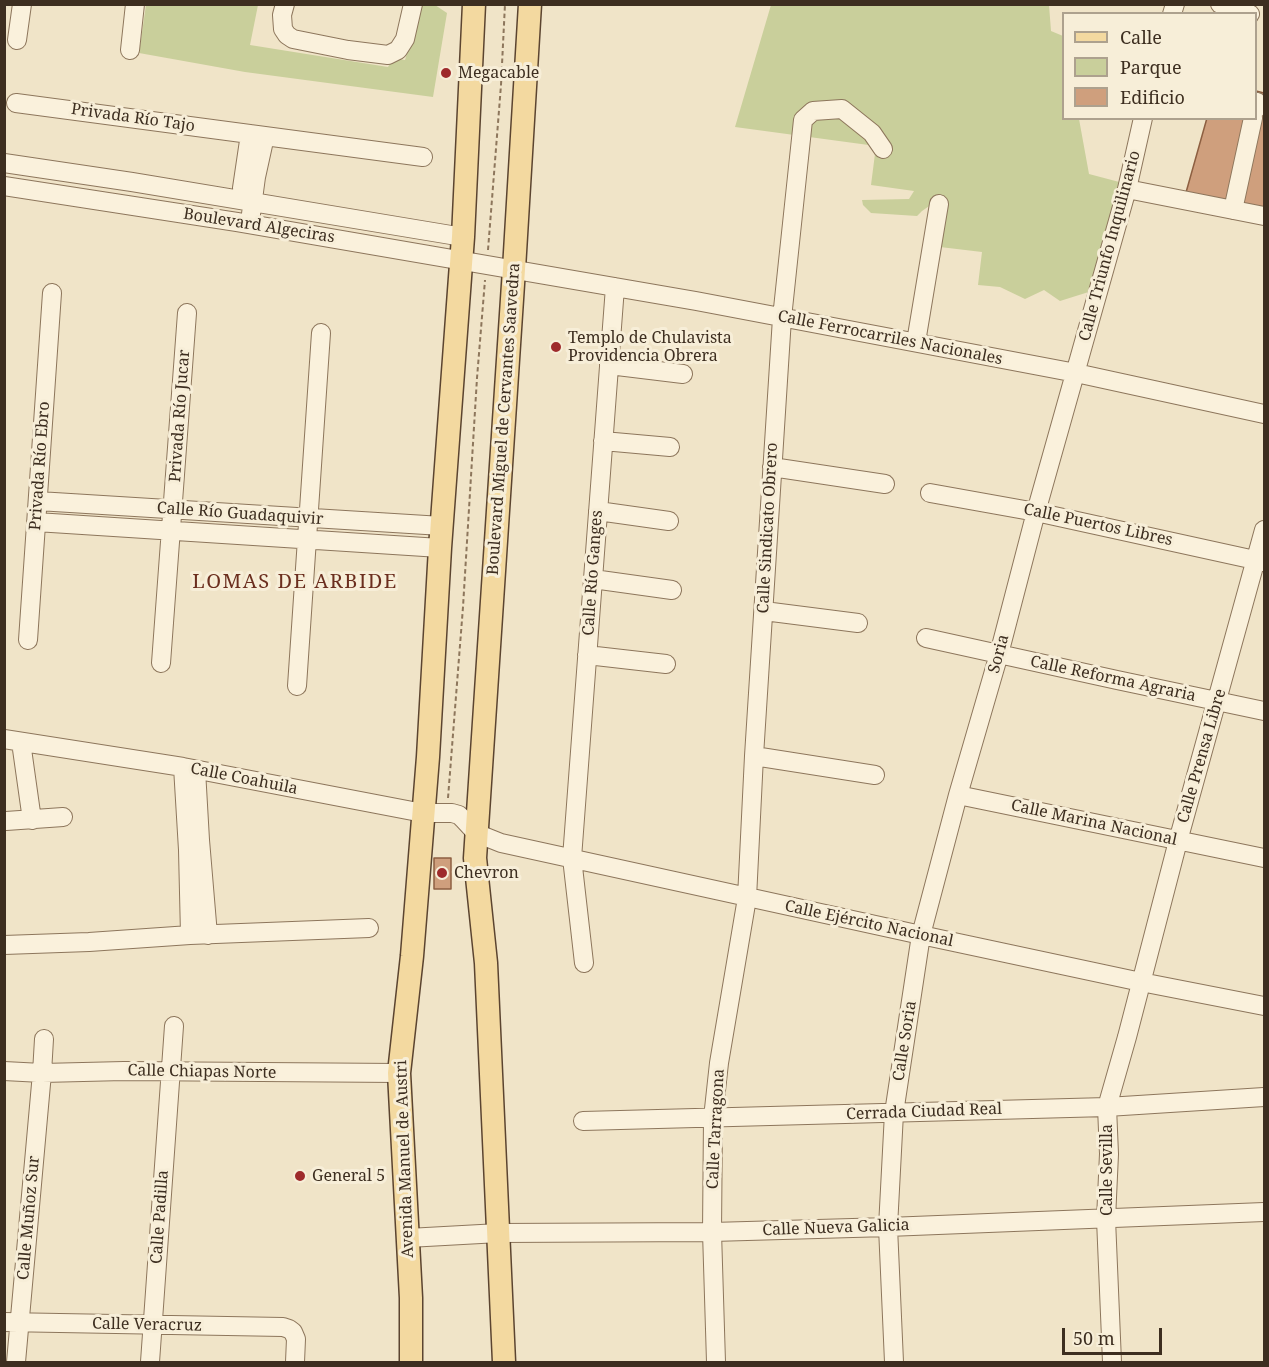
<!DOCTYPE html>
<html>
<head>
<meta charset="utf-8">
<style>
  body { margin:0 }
  #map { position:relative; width:1269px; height:1367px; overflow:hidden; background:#f0e4c8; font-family:"Noto Serif",serif }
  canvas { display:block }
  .frame { position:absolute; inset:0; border:6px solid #3d2e20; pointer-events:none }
  .legend { position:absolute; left:1062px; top:12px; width:195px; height:108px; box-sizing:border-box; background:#f7eed8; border:2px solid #ada18e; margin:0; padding:8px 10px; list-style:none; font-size:18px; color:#3d2e20 }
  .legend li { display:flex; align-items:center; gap:12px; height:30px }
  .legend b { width:30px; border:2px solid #ada18e }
  .scale { position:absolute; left:1062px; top:1328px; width:100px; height:27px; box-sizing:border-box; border:3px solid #3d2e20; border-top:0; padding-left:8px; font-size:18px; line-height:21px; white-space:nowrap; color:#3d2e20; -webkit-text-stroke:4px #f7eed8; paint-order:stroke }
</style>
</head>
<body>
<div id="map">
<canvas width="1269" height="1367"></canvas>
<div class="frame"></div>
<ul class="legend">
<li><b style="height:8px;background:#f3d9a0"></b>Calle</li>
<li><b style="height:16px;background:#c9cf9b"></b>Parque</li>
<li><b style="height:16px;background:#cf9f7d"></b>Edificio</li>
</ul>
<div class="scale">50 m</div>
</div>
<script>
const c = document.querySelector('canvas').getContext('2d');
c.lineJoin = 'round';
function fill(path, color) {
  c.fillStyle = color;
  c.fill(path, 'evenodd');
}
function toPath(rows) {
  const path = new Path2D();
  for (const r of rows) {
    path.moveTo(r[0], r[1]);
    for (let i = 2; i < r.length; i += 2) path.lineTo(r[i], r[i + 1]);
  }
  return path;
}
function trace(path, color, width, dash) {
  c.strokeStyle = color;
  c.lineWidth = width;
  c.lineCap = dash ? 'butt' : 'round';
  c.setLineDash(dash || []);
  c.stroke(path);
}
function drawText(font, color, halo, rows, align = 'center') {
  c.font = font + ' "Noto Serif",serif';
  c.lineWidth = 6;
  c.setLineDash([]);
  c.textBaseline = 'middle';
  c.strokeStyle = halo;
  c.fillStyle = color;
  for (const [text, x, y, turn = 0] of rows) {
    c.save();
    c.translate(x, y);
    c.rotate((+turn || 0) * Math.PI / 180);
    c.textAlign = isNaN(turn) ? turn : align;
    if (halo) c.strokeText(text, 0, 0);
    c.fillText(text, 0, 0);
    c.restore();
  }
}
fill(toPath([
  [146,5,258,5,250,45,388,67,393,58,405,60,421,5,435,5,447,13,433,97,245,72,139,53],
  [771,5,1049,5,1051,31,1063,36,1064,118,1079,119,1089,174,1123,183,1095,290,1060,301,1044,290,1025,299,1000,287,978,285,982,252,940,247,935,202,922,211,917,216,871,213,863,205,862,200,909,199,914,191,871,185,876,146,735,127]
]), '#c9cf9b');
const building = toPath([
  [1256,91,1264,93,1264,209,1185,196,1207,118,1256,118,1256,91],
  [434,858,451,858,451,889,434,889,434,858]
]);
fill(building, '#cf9f7d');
trace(building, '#8d5f41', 1.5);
const minor = toPath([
  [285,4,282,15,283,29,287,35,293,39,348,50,388,55,398,50,405,39,413,4],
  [1220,4,1250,14],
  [1172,14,1175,4],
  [17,40,22,4],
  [130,50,135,4],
  [16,103,423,157],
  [1256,109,1257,102],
  [4,163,132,182,463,237],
  [4,186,237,222,696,301,1076,373,1264,414],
  [242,188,250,134],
  [1127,189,1264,216],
  [1233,210,1253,118],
  [251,214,256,177,265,136],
  [916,342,939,204],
  [609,365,683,374],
  [603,441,670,447],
  [772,467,885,484],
  [930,493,1036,512,1264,562],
  [38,501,442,526],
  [598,511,669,521],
  [36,522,440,548],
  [593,579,672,590],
  [764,611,858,623],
  [926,638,1117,680,1264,711],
  [28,640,52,293],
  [587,655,666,664],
  [161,663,187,313],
  [297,686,321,333],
  [4,739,183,767,423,813,452,813,459,815,464,820,476,833,501,843,921,935,1141,982,1264,1006],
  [21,742,32,820],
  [754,756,875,775],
  [183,767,188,850,190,935],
  [196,770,200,840,208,935],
  [958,795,1264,858],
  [6,821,63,817],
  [4,945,89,942,190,935,369,928],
  [584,963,572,858,615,287],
  [4,1071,42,1073,124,1071,399,1073],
  [583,1121,1107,1107,1264,1097],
  [408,1238,499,1233,712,1232,888,1227,1264,1212],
  [4,1322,283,1327,289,1329,293,1332,296,1339,295,1362],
  [16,1362,42,1073,44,1039],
  [150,1362,174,1026],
  [716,1362,712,1232,713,1118,719,1063,747,898,754,756,782,318,803,120,813,111,842,109,872,133,883,149],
  [894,1362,888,1227,894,1113,921,935,958,795,999,654,1036,512,1127,189,1143,118],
  [1112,1362,1106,1219,1109,1154,1107,1107,1127,1037,1178,841,1264,530]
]);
const major = toPath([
  [411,1362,411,1298,399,1073,412,956,428,757,440,548,463,237,474,4],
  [504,1362,486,963,475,858,514,269,530,4]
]);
trace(minor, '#8d765c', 20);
trace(major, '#5b4430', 25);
trace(toPath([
  [488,250,501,85,505,4],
  [448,798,463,607,477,378,485,280]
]), '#8d765c', 2, [4.5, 3]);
trace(minor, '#faf1dc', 18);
trace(major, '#f3d9a0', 22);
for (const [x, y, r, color] of [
  [446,73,6,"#9e2a2b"],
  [556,347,6,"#9e2a2b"],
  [442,873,6,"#9e2a2b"],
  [300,1176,6,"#9e2a2b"]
]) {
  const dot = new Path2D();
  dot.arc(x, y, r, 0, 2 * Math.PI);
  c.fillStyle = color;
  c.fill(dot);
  trace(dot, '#f7eed8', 2);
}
drawText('16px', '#3d2e20', '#f7eed8', [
  ["Megacable",458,73],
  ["Templo de Chulavista",568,338],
  ["Providencia Obrera",568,356],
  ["Chevron",454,873],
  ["General 5",312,1176]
], 'left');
drawText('16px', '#3d2e20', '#f7eed8', [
  ["Privada Río Tajo",133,118,8],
  ["Boulevard Algeciras",259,226,9],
  ["Calle Triunfo Inquilinario",1110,246,-75],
  ["Calle Ferrocarriles Nacionales",890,338,11],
  ["Privada Río Jucar",180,416,-86],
  ["Boulevard Miguel de Cervantes Saavedra",504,419,-86],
  ["Privada Río Ebro",40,466,-86],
  ["Calle Río Guadaquivir",240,514,4],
  ["Calle Puertos Libres",1098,525,12],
  ["Calle Sindicato Obrero",768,528,-87],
  ["Calle Río Ganges",593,573,-86],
  ["Soria",999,654,-75],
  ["Calle Reforma Agraria",1113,679,12],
  ["Calle Prensa Libre",1202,756,-74],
  ["Calle Coahuila",244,779,11],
  ["Calle Marina Nacional",1094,823,12],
  ["Calle Ejército Nacional",869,924,12],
  ["Calle Soria",905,1041,-81],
  ["Calle Chiapas Norte",202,1072,1],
  ["Cerrada Ciudad Real",924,1112,-2],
  ["Calle Tarragona",716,1129,-87],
  ["Avenida Manuel de Austri",405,1159,-92],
  ["Calle Sevilla",1107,1170,-90],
  ["Calle Padilla",160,1217,-86],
  ["Calle Muñoz Sur",29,1218,-85],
  ["Calle Nueva Galicia",836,1228,-2],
  ["Calle Veracruz",147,1325,1]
]);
c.letterSpacing = '1.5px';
drawText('20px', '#6b2e1e', '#f7eed8', [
  ["LOMAS DE ARBIDE",295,582]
]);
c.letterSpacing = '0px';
</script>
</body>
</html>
